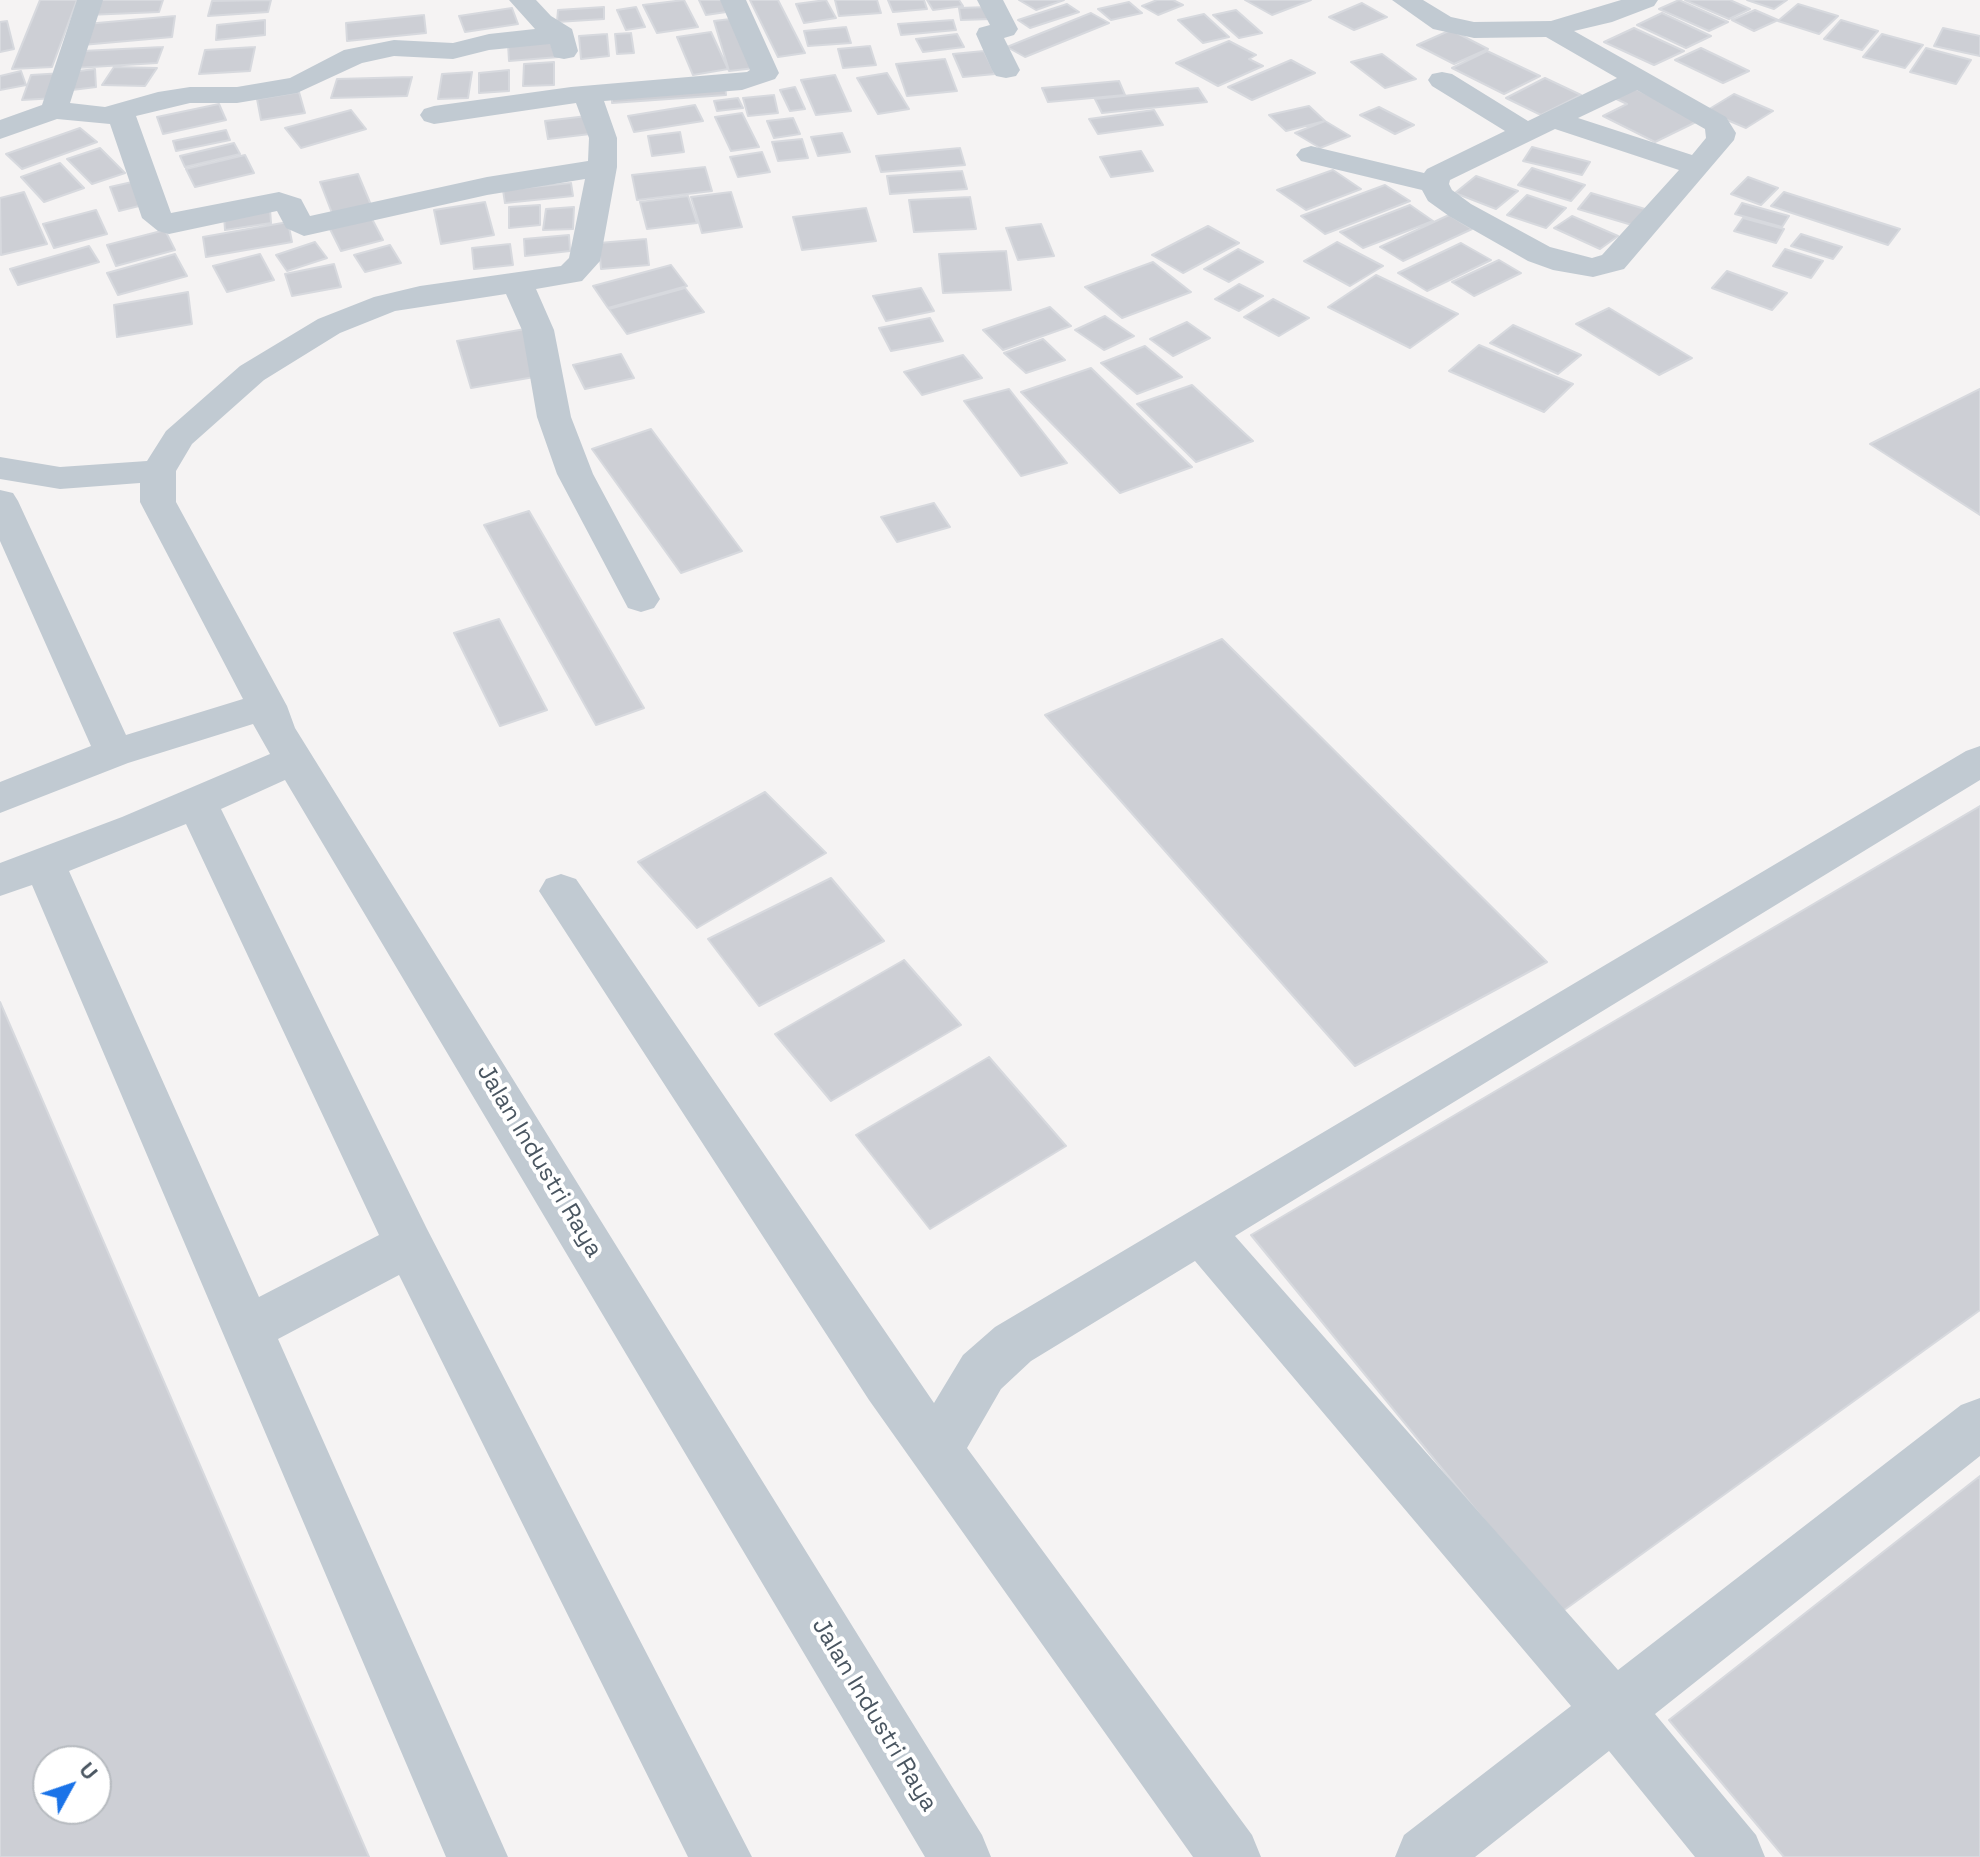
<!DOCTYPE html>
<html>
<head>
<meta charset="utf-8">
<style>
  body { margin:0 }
  #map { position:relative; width:1980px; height:1857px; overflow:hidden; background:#f5f3f3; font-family:"Space Grotesk",sans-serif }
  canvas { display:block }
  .north { position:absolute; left:32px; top:1745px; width:80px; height:80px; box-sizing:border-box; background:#fff; border:2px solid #b7bbc0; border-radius:50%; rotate:50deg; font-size:22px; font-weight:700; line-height:32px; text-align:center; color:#4a5661 }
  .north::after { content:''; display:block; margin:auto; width:28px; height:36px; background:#1a73e8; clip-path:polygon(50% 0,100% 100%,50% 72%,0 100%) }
</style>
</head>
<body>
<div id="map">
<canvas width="1980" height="1857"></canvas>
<div class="north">U</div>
</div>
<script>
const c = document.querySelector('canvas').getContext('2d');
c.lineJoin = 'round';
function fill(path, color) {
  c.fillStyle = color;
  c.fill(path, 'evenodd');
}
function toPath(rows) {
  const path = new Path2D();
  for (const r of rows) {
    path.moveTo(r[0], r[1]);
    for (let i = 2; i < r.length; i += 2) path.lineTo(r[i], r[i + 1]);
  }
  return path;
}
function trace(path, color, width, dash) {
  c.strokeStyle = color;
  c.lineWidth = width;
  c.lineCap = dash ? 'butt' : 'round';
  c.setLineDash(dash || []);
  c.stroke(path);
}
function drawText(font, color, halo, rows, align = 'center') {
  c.font = font + ' "Space Grotesk",sans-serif';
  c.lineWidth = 8;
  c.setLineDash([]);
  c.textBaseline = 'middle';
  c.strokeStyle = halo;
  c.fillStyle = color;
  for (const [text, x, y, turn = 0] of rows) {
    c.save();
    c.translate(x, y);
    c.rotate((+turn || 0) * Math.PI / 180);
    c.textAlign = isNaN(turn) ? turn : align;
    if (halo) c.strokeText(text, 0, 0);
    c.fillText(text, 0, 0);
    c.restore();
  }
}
const building = toPath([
  [40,0,77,0,52,67,12,69,40,0],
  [93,0,163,0,159,12,87,15,93,0],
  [271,0,268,12,208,16,212,1,271,0],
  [684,0,698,27,657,33,643,5,684,0],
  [699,0,727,0,733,11,706,15,699,0],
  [750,0,778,0,805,53,778,57,750,0],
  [826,0,836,18,804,23,796,4,826,0],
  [835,0,877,0,881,13,839,16,835,0],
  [888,0,924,0,927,9,893,12,888,0],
  [927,0,959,0,963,6,933,10,927,0],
  [1019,0,1064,0,1036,10,1019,0],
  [1157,0,1173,0,1183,5,1158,15,1142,6,1157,0],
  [1245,0,1311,0,1272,15,1245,0],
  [1679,0,1728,22,1709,31,1659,9,1679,0],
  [1685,0,1730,0,1750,9,1729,19,1685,0],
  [1747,0,1787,0,1774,9,1747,0],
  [1129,2,1142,13,1111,20,1098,9,1129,2],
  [1362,3,1387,17,1354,30,1329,17,1362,3],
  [1067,4,1079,12,1030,28,1018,20,1067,4],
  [1798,4,1838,16,1819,34,1778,21,1798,4],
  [604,7,604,19,557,22,558,10,604,7],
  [636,7,645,27,626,30,617,10,636,7],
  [989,7,991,19,961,20,959,8,989,7],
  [512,8,518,24,465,32,459,16,512,8],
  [1236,10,1262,33,1239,38,1213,15,1236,10],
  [1755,10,1778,20,1754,31,1732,20,1755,10],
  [1091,13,1109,23,1025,57,1007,47,1091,13],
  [1662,13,1711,36,1686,48,1637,25,1662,13],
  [1204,14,1229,37,1203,43,1178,20,1204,14],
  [424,15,426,33,347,41,346,23,424,15],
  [175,16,172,37,82,45,86,24,175,16],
  [739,18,755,68,729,71,714,21,739,18],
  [265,20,265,35,216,40,217,25,265,20],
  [953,20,956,30,901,35,898,24,953,20],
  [1841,20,1878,31,1862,50,1824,39,1841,20],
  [7,21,14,49,0,52,0,22,7,21],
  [846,27,851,43,808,46,804,31,846,27],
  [1634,28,1684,51,1654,65,1604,42,1634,28],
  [1943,28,1980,36,1980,56,1934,46,1943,28],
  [1451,30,1488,49,1454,64,1417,45,1451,30],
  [711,32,728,69,693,75,677,37,711,32],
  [631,33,634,53,617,54,615,34,631,33],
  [607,34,609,56,581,59,579,36,607,34],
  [957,34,964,47,923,52,916,39,957,34],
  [1882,34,1923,45,1905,68,1863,57,1882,34],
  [558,40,559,57,509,61,508,44,558,40],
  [1229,41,1256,55,1249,59,1263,66,1218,86,1176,63,1229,41],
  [870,46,876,65,843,68,838,49,870,46],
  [163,47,157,63,75,68,82,51,163,47],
  [255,47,250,71,199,74,205,50,255,47],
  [1701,48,1749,71,1723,83,1675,60,1701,48],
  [1926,48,1971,60,1956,84,1910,72,1926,48],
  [984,51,995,74,963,77,953,54,984,51],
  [1487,51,1540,76,1504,94,1452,68,1487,51],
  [1382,54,1416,79,1385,88,1351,62,1382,54],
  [945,59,957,91,907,96,896,64,945,59],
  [1291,60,1315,73,1252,100,1228,87,1291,60],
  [554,62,554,85,523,86,524,64,554,62],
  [114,67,157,68,145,86,102,85,114,67],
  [95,69,96,87,72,90,71,72,95,69],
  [509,70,509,91,479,93,479,73,509,70],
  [21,71,26,85,0,90,0,76,21,71],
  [472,72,468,98,438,99,442,74,472,72],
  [64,73,56,98,22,100,31,75,64,73],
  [887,73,909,109,878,114,857,78,887,73],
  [835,75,851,111,816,115,801,80,835,75],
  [412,77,407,96,331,98,337,79,412,77],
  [1545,78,1581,95,1541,115,1506,98,1545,78],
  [1119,81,1125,95,1048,102,1042,88,1119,81],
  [725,84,726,95,612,103,612,92,725,84],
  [1630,86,1700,120,1655,142,1603,116,1627,104,1610,96,1630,86],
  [795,87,805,109,790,111,780,90,795,87],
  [1198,88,1207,102,1102,113,1095,99,1198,88],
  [299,92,305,113,261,120,257,99,299,92],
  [1734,94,1773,111,1746,128,1706,111,1734,94],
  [774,95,778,113,748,116,743,98,774,95],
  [738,98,743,108,717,111,714,101,738,98],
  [219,104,226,120,163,134,157,117,219,104],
  [695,105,703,121,634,132,628,116,695,105],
  [1309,106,1325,121,1286,131,1269,115,1309,106],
  [1379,107,1414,125,1395,134,1360,115,1379,107],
  [351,110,366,129,301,148,285,128,351,110],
  [1154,110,1163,125,1098,134,1089,119,1154,110],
  [742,113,759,147,731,151,715,117,742,113],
  [587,116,590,134,548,139,545,121,587,116],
  [793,118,800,134,774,138,767,121,793,118],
  [1325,121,1350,136,1320,148,1295,133,1325,121],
  [80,128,97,142,22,169,6,154,80,128],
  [226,130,230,140,176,151,173,141,226,130],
  [680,132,684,152,652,156,648,136,680,132],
  [842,133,850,152,818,156,811,137,842,133],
  [802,139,808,158,778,161,772,142,802,139],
  [234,143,240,154,185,167,180,156,234,143],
  [1532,147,1590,162,1582,175,1523,161,1532,147],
  [100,148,125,173,92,184,67,159,100,148],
  [960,148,965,165,881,172,876,156,960,148],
  [1141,151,1153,171,1111,177,1100,157,1141,151],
  [762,152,770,172,738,177,730,157,762,152],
  [245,155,254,173,195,187,186,169,245,155],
  [60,163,84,188,44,202,21,177,60,163],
  [705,167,712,191,637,200,632,175,705,167],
  [1532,168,1585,185,1571,201,1518,185,1532,168],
  [1333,170,1361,189,1306,210,1277,190,1333,170],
  [962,171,967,189,890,194,887,176,962,171],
  [358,174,371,205,332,213,320,182,358,174],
  [1476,176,1518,191,1496,209,1455,193,1476,176],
  [1748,177,1778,188,1761,205,1731,194,1748,177],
  [141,180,151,203,119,211,110,187,141,180],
  [571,183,573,196,505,203,503,190,571,183],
  [1385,185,1410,201,1325,234,1301,216,1385,185],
  [24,192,47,244,1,255,0,198,24,192],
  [731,192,742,227,702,233,691,197,731,192],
  [1784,192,1900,229,1888,245,1771,206,1784,192],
  [1591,193,1645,209,1632,225,1578,209,1591,193],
  [1527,195,1566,208,1546,228,1507,215,1527,195],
  [688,196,697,223,647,229,640,202,688,196],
  [970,197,976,229,914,232,909,200,970,197],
  [485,202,494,235,441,244,434,210,485,202],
  [1742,203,1789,216,1782,227,1735,214,1742,203],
  [540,205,540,225,509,228,509,207,540,205],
  [1410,205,1433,221,1363,248,1340,232,1410,205],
  [574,207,573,229,543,230,546,209,574,207],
  [866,208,876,241,802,250,793,217,866,208],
  [270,209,271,223,225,230,224,216,270,209],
  [96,210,107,234,54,248,43,224,96,210],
  [1449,215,1472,229,1403,261,1380,247,1449,215],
  [1572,216,1618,236,1600,249,1554,228,1572,216],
  [371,217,383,240,341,251,329,227,371,217],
  [1743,218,1784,229,1776,243,1734,231,1743,218],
  [288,222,292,242,206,257,203,237,288,222],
  [1041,224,1054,256,1018,260,1006,228,1041,224],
  [1208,226,1239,243,1183,273,1152,255,1208,226],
  [165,230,175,250,116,266,107,245,165,230],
  [1801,234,1842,247,1833,259,1791,246,1801,234],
  [569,235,570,251,525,256,524,239,569,235],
  [646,239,649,265,601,269,599,243,646,239],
  [315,242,327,258,287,271,276,255,315,242],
  [1337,242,1383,266,1350,286,1304,261,1337,242],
  [1461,243,1491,260,1427,291,1398,273,1461,243],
  [510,244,513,265,474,269,472,248,510,244],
  [390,245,401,263,365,272,354,255,390,245],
  [89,246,99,262,18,285,10,269,89,246],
  [1238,249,1263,262,1229,282,1204,269,1238,249],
  [1785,249,1823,261,1811,278,1773,266,1785,249],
  [1006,251,1011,290,943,293,939,254,1006,251],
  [175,254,187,276,118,295,107,273,175,254],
  [260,254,274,280,227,292,213,266,260,254],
  [1499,260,1521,273,1474,296,1452,282,1499,260],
  [1153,262,1191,292,1122,318,1085,287,1153,262],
  [334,264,341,287,292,296,285,274,334,264],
  [671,265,687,286,608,308,593,286,671,265],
  [1727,271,1787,293,1772,310,1712,288,1727,271],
  [1376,275,1458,314,1410,348,1328,307,1376,275],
  [1239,284,1263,296,1239,311,1215,299,1239,284],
  [685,288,704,312,627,334,609,309,685,288],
  [921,288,934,311,886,321,873,296,921,288],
  [188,292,192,324,117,337,114,305,188,292],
  [1273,299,1309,318,1279,336,1244,317,1273,299],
  [1050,307,1071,326,1003,350,983,330,1050,307],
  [1609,308,1692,358,1659,375,1576,324,1609,308],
  [1105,316,1134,336,1104,350,1075,330,1105,316],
  [930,318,943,341,891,351,879,328,930,318],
  [1187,322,1210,338,1173,356,1150,339,1187,322],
  [1513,325,1581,355,1558,374,1490,343,1513,325],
  [525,329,540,376,471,388,457,341,525,329],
  [1043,339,1065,360,1026,373,1004,353,1043,339],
  [1479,345,1573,384,1544,412,1449,371,1479,345],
  [1145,346,1182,377,1137,394,1101,363,1145,346],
  [621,354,634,378,585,389,573,365,621,354],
  [963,355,982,378,922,395,904,372,963,355],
  [1091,368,1192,467,1120,493,1021,392,1091,368],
  [1192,385,1253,441,1196,462,1137,404,1192,385],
  [1009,389,1067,463,1021,476,964,401,1009,389],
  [1980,389,1980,515,1870,444,1980,389],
  [651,429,742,551,681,573,592,449,651,429],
  [934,503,950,527,897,542,881,517,934,503],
  [529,511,644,708,596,725,484,525,529,511],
  [499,619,547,710,500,726,454,633,499,619],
  [1222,639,1547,962,1355,1066,1045,715,1222,639],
  [765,792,826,853,697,928,638,862,765,792],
  [1980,806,1980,1310,1560,1613,1251,1235,1980,806],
  [831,878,884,941,759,1006,708,939,831,878],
  [904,960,961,1025,831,1101,775,1034,904,960],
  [0,1002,369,1857,0,1857,0,1002],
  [48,1761,96,1761,96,1809,48,1809,48,1761],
  [989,1057,1066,1146,930,1229,856,1135,989,1057],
  [1980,1476,1980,1857,1784,1857,1669,1720,1980,1476]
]);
fill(building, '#cdcfd5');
trace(building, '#d7d9de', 2);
fill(toPath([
  [77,0,103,0,70,103,105,107,158,92,190,87,237,87,290,78,344,50,394,40,453,43,489,34,535,29,509,0,536,0,551,16,572,29,578,51,574,57,564,59,554,57,550,44,489,50,453,59,394,56,362,63,297,93,237,103,190,103,136,116,171,213,279,192,301,199,310,216,487,177,588,161,589,138,576,103,434,124,424,121,420,115,424,109,434,106,571,87,747,72,750,70,720,0,746,0,779,73,775,79,742,90,604,101,617,138,617,167,600,261,582,281,536,289,554,330,571,417,593,474,660,599,654,608,641,612,628,608,557,474,537,417,522,330,506,294,395,311,340,333,264,380,192,444,176,471,176,502,287,706,295,728,982,1835,991,1857,925,1857,285,780,221,809,427,1229,752,1857,688,1857,399,1275,278,1339,508,1857,446,1857,32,885,0,896,0,863,122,817,270,754,253,724,128,763,0,813,0,782,91,746,0,541,0,490,13,493,18,501,126,735,243,699,140,502,140,483,60,489,0,479,0,457,60,467,147,461,166,431,240,366,318,319,374,297,420,286,561,266,569,258,585,179,487,195,304,236,286,228,277,211,169,234,158,231,142,218,110,124,57,119,0,139,0,120,42,105,77,0],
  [186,824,379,1235,259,1297,69,871,186,824],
  [977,0,1003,0,1018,29,1014,35,1004,38,1020,70,1016,76,1006,78,996,76,992,70,976,34,979,28,990,25,977,0],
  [1392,0,1423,0,1451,17,1474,22,1551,21,1621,0,1658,0,1654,6,1612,22,1574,31,1726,117,1736,133,1734,140,1624,269,1593,277,1553,270,1528,261,1449,216,1428,201,1422,190,1301,161,1296,155,1301,149,1311,146,1424,173,1427,169,1505,131,1432,86,1428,80,1432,74,1442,72,1452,74,1528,121,1617,78,1546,37,1474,38,1442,31,1433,29,1392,0],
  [1637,90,1705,129,1706,138,1692,155,1578,118,1637,90],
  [1555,129,1679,170,1602,255,1592,258,1550,247,1471,204,1452,190,1449,184,1450,180,1555,129],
  [1980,746,1980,780,1235,1236,1618,1670,1961,1405,1980,1398,1980,1456,1655,1714,1756,1835,1765,1857,1695,1857,1609,1751,1475,1857,1395,1857,1404,1835,1571,1706,1195,1261,1031,1361,1001,1389,967,1448,1252,1835,1261,1857,1193,1857,869,1400,539,891,546,879,561,874,576,879,934,1403,963,1355,995,1327,1966,751,1980,746]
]), '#c1cad2');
drawText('24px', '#4a5661', '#fff', [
  ["Jalan Industri Raya",539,1161,59],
  ["Jalan Industri Raya",874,1715,59]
]);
</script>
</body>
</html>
